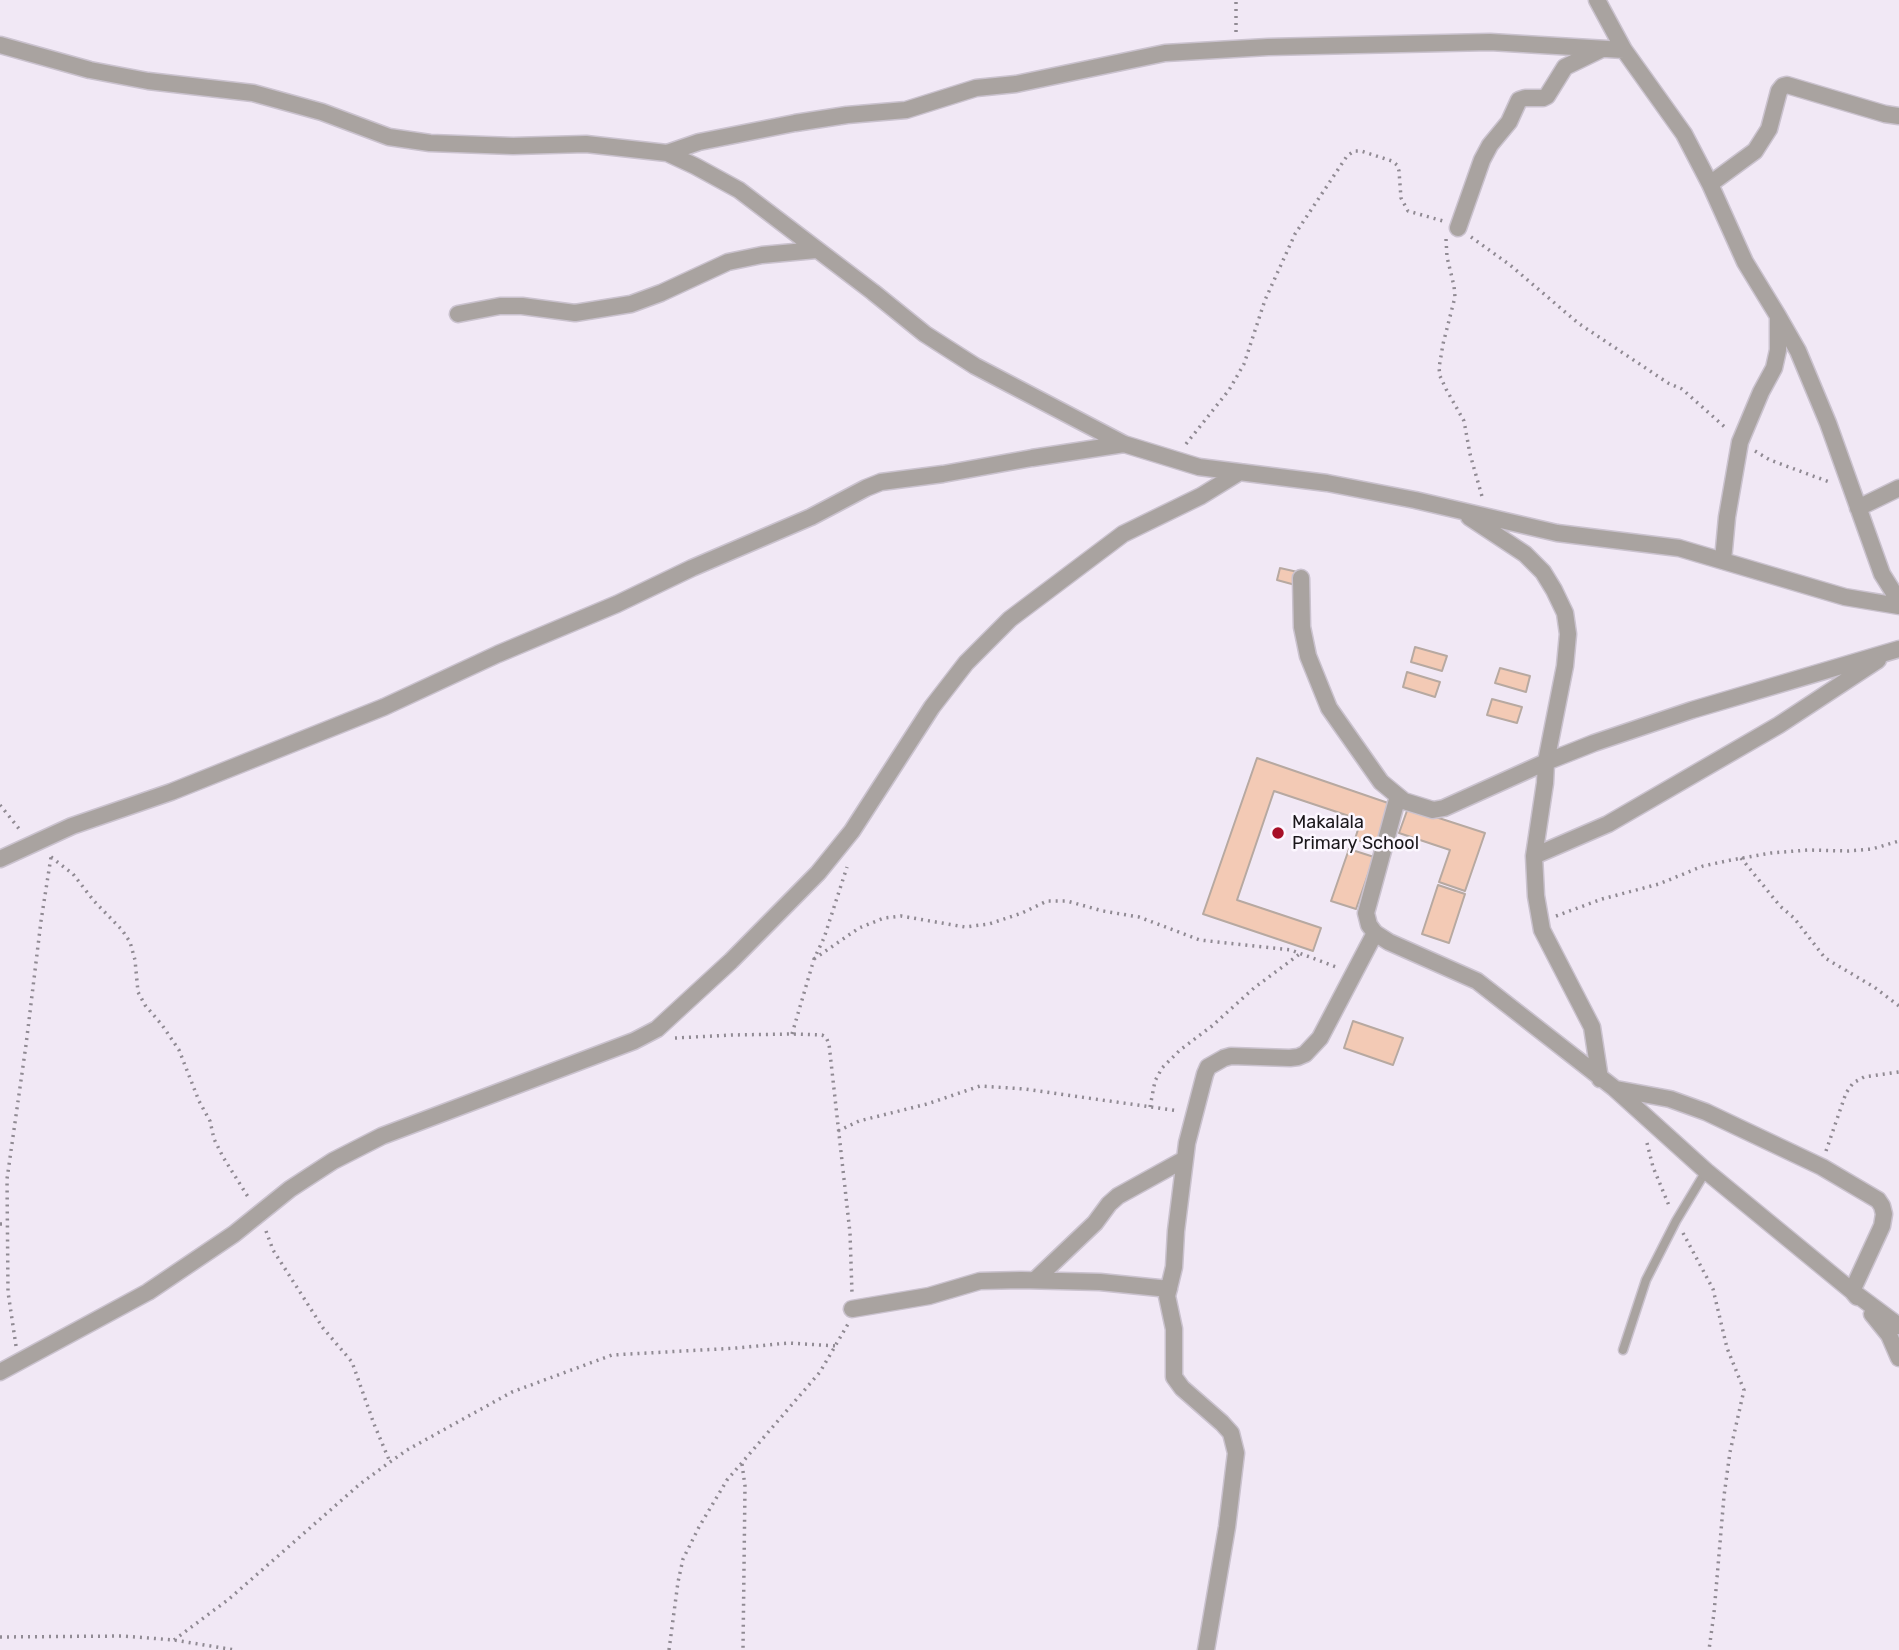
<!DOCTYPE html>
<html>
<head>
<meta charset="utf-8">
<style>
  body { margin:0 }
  canvas { display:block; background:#f1e8f5 }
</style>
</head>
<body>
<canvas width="1899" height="1650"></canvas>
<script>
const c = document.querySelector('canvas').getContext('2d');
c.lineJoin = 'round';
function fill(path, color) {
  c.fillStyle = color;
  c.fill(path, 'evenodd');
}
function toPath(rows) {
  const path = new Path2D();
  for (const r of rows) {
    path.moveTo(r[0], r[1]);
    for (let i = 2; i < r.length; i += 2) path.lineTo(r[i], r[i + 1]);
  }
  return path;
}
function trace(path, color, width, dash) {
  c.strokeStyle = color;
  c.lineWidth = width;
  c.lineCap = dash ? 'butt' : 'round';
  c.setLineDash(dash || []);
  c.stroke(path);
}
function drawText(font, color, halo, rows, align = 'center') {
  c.font = font + ' Rubik,sans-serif';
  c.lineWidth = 5;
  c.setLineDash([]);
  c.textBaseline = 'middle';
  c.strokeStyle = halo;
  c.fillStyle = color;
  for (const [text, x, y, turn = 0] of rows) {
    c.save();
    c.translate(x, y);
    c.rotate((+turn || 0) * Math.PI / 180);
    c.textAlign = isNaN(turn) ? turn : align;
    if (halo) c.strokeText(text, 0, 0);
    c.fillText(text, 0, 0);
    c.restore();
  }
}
const building = toPath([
  [1280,568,1302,573,1299,586,1277,580,1280,568],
  [1415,647,1447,656,1442,671,1411,662,1415,647],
  [1500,668,1530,676,1526,692,1495,683,1500,668],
  [1407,672,1440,682,1435,697,1403,687,1407,672],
  [1492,699,1522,707,1517,723,1487,715,1492,699],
  [1257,758,1391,804,1376,846,1355,839,1361,820,1274,791,1237,900,1321,928,1313,951,1203,914,1257,758],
  [1408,808,1485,833,1465,891,1439,882,1450,850,1399,833,1408,808],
  [1349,849,1374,857,1356,909,1331,901,1349,849],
  [1438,885,1465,894,1449,943,1422,934,1438,885],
  [1353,1021,1403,1038,1393,1065,1344,1048,1353,1021]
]);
fill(building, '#f3cab5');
trace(building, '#b7a9a1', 2);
const lane = toPath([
  [1623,1350,1646,1280,1676,1221,1706,1171]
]);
const street = toPath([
  [1597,0,1624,50,1684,134,1710,184,1745,262,1778,316,1798,351,1828,423,1882,574,1899,601],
  [0,45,90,70,148,81,253,93,322,112,389,137,430,143,513,146,586,144,667,153,695,166,739,190,873,292,925,334,975,366,1124,444,1199,467,1327,483,1415,500,1557,533,1679,548,1845,597,1899,606],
  [667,153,699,142,795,123,847,115,906,110,976,88,1016,84,1165,53,1268,47,1490,42,1624,50],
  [1710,184,1755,151,1769,129,1779,91,1783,86,1787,85,1885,114,1899,116],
  [1458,228,1482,160,1490,145,1509,122,1519,100,1525,98,1543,98,1547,96,1565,67,1600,50],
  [458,314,500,306,522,306,575,313,631,304,661,293,728,262,762,255,816,250],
  [1858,508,1899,488],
  [1469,517,1525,554,1543,572,1554,590,1565,613,1568,634,1565,666,1546,762,1545,783,1534,856,1536,896,1542,930,1592,1027,1600,1079],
  [1723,560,1727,517,1740,442,1761,392,1774,368,1778,350,1778,317],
  [1301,578,1302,627,1308,656,1329,708,1381,782,1404,801,1433,810,1444,808,1546,762,1594,743,1692,710,1899,649],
  [1398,796,1366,913,1369,925,1375,933,1389,942,1477,981,1614,1088,1706,1171,1852,1291,1899,1326],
  [1534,856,1608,824,1779,725,1878,660],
  [0,859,72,826,171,792,384,707,498,654,617,604,692,568,811,517,866,488,881,482,943,474,1032,458,1124,444],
  [1616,1089,1670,1099,1706,1112,1822,1167,1878,1200,1882,1206,1884,1214,1882,1226,1852,1291,1857,1297],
  [1035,1280,1095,1223,1109,1204,1118,1196,1185,1159],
  [852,1309,929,1296,980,1281,1021,1280,1100,1282,1169,1289],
  [1872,1314,1889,1335,1899,1358],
  [0,1372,148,1292,234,1234,290,1189,333,1161,382,1136,634,1041,657,1029,731,961,818,873,852,831,932,707,966,663,1010,619,1123,534,1201,496,1240,472],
  [1206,1650,1227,1527,1236,1453,1231,1433,1222,1423,1182,1388,1174,1377,1174,1329,1167,1296,1174,1267,1176,1231,1187,1143,1205,1074,1208,1067,1224,1058,1231,1056,1290,1058,1298,1057,1305,1054,1320,1038,1375,933]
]);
trace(lane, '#cac2ce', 11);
trace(street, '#cac2ce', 19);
trace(toPath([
  [1236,32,1236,0],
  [1471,237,1510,265,1578,323,1668,383,1682,389,1727,429],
  [1446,239,1447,257,1454,286,1455,297,1443,344,1439,368,1440,376,1446,389,1464,421,1470,454,1483,500],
  [1186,444,1229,390,1244,364,1265,300,1295,234,1347,156,1354,151,1361,151,1392,161,1397,165,1399,171,1401,198,1408,211,1443,221],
  [1755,451,1770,460,1832,483],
  [0,805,20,830],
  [51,857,73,874,94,901,122,930,130,942,135,960,138,992,145,1005,162,1025,179,1050,199,1101,210,1121,214,1139,223,1157,250,1200],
  [1741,858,1780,906,1794,918,1825,958,1874,987,1899,1006],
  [1556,916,1602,899,1659,884,1703,866,1731,860,1771,853,1808,850,1848,851,1872,849,1899,841],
  [814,959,859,928,884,918,901,916,965,927,989,924,1022,913,1047,901,1067,901,1103,911,1139,917,1200,940,1291,950,1339,968],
  [792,1034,814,959,824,938,847,867],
  [675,1038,731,1035,792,1034,822,1035,826,1037,829,1044,850,1233,852,1293],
  [1150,1107,1155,1081,1162,1068,1180,1050,1212,1026,1254,988,1301,953],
  [838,1131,859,1121,927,1104,980,1086,1025,1089,1179,1111],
  [1647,1143,1653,1167,1670,1208],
  [1826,1151,1846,1093,1853,1083,1864,1077,1899,1072],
  [0,1224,7,1224],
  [266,1231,273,1250,323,1328,352,1362,374,1424,390,1462],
  [1683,1233,1713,1289,1727,1348,1744,1390,1730,1452,1724,1496,1714,1613,1709,1650],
  [16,1346,8,1292,7,1179,26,1045,41,921,51,857],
  [742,1464,745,1486,743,1650],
  [0,1637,123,1636,174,1640,235,1650],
  [174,1640,229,1599,360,1484,390,1462,407,1450,512,1392,612,1355,737,1348,788,1343,837,1346],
  [669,1650,678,1582,683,1559,699,1527,727,1480,820,1372,848,1324]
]), '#908a93', 3.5, [2, 5]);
trace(lane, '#a9a3a0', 8);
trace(street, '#a9a3a0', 16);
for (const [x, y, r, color] of [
  [1278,833,7,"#a70f27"]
]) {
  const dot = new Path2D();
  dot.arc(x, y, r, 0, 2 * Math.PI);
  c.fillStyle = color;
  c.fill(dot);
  trace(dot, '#fcf7ff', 2.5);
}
drawText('18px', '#1a171b', '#fcf7ff', [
  ["Makalala",1292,823],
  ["Primary School",1292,844]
], 'left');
</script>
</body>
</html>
